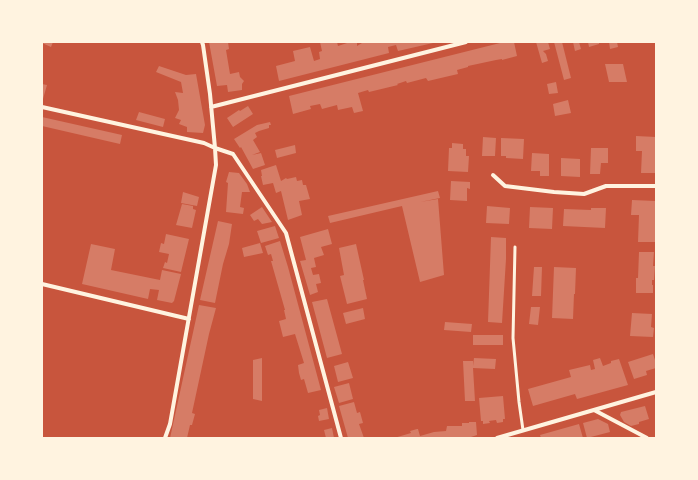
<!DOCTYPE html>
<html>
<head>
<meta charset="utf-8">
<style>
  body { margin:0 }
  #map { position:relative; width:698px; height:480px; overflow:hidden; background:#c8553d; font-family:"Nunito Sans",sans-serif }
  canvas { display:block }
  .frame { position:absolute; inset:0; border:43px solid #fff3e0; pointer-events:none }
</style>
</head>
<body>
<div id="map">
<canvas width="698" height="480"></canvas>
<div class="frame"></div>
</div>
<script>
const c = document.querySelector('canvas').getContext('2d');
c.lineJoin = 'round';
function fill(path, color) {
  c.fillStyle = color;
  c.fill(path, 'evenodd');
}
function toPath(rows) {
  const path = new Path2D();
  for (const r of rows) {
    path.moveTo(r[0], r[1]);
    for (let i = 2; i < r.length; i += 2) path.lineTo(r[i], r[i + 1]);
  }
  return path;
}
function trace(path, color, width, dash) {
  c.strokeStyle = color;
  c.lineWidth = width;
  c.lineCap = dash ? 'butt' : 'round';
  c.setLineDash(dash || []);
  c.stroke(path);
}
fill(toPath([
  [42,42,53,42,51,47,42,43],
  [209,42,228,42,229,49,226,50,230,74,239,72,240,77,244,81,242,84,242,90,228,92,227,85,217,86],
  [320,42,337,42,338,46,347,43,347,42,357,42,357,46,362,43,361,42,367,42,367,43,371,42,433,43,398,51,396,45,388,47,389,53,279,81,276,66,295,61,293,51,310,47,314,61,320,59,319,52,322,51],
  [504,42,514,42,517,56,502,60,502,59,496,60,468,66,468,67,457,70,458,74,445,77,428,81,426,78,407,83,406,81,397,84,398,85,369,92,368,90,358,93,363,111,354,113,352,107,338,110,337,105,322,109,320,104,310,106,311,109,293,114,289,96],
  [536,42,548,42,550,49,543,51,546,54,548,61,542,63],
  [554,42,562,42,571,78,564,80],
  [573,42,579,42,581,49,575,51],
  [588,42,599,42,599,44,589,47],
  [609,42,617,42,618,47,610,49],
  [605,64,623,64,627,82,609,82],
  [159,66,186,75,196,74,205,125,203,133,187,132,187,127,179,124,181,120,175,118,179,110,178,100,175,92,183,93,181,82,156,72],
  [556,82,558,93,549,94,547,84],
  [42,84,47,85,43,99,42,98],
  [568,100,571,113,555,116,553,104],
  [248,106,253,114,233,127,227,118,239,110,240,111],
  [139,112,165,119,163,127,136,120],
  [42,117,122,135,120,144,42,126],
  [270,122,271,125,269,125,269,128,259,131,255,133,257,137,253,140,260,152,252,155,261,153,265,165,253,169,241,147,240,148,234,139,257,125],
  [636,136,656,137,656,162,655,173,641,173,642,151,636,151],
  [483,137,496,138,495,156,482,156],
  [501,138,524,139,523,159,506,158,506,156,501,156],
  [452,143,463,144,463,149,466,149,466,156,469,156,468,172,448,171,449,148,452,148],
  [295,145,296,153,277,158,275,150],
  [591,148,608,148,608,163,601,163,600,174,590,174],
  [532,153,549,154,549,176,540,176,540,171,531,171],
  [561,158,580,159,580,177,561,176],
  [276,165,281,181,286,178,287,179,296,177,297,181,302,180,303,185,306,185,310,199,299,201,302,215,288,220,281,191,276,193,273,183,263,185,261,176,262,176,261,170],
  [229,172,239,173,247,184,250,192,242,192,240,207,244,208,243,214,226,212,228,183,226,182],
  [451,181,470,182,470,189,467,188,467,201,450,200],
  [438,191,440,198,420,202,438,199,444,275,420,282,402,206,330,223,328,216],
  [183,192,199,197,197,206,181,203],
  [632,200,656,201,656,228,655,228,655,242,638,242,639,215,631,215],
  [182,204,193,206,193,209,196,210,192,228,176,225],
  [487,206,510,208,509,224,486,223],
  [262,207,272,222,262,224,258,219,254,221,250,215],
  [530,207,553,208,552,229,529,228],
  [591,208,606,208,605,228,563,226,564,209,591,210],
  [218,221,232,224,229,244,223,264,215,303,200,300],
  [275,226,279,238,261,243,257,231],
  [328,229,332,244,321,247,324,255,314,258,316,267,311,268,313,275,319,274,321,283,316,284,318,292,310,295,300,261,306,260,300,237],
  [166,234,189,239,181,272,163,268,165,262,167,263,169,254,159,252,161,243,164,244],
  [491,237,506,238,506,259,502,323,488,322],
  [280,241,288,267,321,390,308,393,304,379,301,380,299,373,298,365,304,363,295,334,283,337,279,321,286,319,284,310,285,310,271,261,273,261,271,254,268,255,265,246],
  [260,243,263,253,244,257,242,248],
  [91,244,115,249,111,270,160,280,162,270,181,274,174,301,172,303,157,300,159,290,150,289,148,299,82,284],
  [356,244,364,280,363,280,367,299,347,304,340,276,344,275,339,248],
  [639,252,654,252,653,266,655,266,654,280,652,280,652,285,653,285,653,293,636,293,636,278,638,278],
  [534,267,542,267,541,296,532,296],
  [554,267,576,268,575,294,574,294,573,319,552,318],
  [327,299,342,354,327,358,312,302],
  [199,305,216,308,209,334,192,413,195,414,192,425,190,425,187,438,170,438],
  [531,307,540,307,538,325,529,324],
  [363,308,365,319,346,324,343,313],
  [632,313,652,314,651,327,654,328,653,337,630,336],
  [445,322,472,324,471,332,444,330],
  [473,335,503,335,503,345,473,345],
  [653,354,656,363,656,368,646,371,647,375,634,379,628,362],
  [262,358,262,401,253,399,253,360],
  [474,358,496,359,495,369,473,368,475,401,465,401,463,361,473,361,473,366],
  [600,358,603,366,611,363,611,361,619,359,628,385,577,399,575,394,533,406,528,389,571,377,569,370,590,365,591,370,595,369,593,360],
  [348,362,353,378,338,382,334,366],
  [349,383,353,399,339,403,334,387],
  [503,396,505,419,503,419,503,422,497,423,496,420,489,421,490,423,483,424,483,421,481,421,479,398],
  [354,402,357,413,360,412,363,423,359,424,364,438,348,438,339,406],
  [645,406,649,419,639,422,639,424,631,426,624,422,620,415,621,412],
  [327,408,329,419,319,421,318,416,320,415,319,410],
  [598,419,608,424,610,432,587,438,583,423],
  [469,422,476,422,477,435,468,438,394,438,411,433,410,431,417,429,418,429,420,436,434,432,446,431,447,426,462,426,462,423,469,423],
  [579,424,583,438,541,438,540,435],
  [332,428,334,438,326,438,324,430]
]), '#d67c66');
trace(toPath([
  [515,247,513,338,519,402,523,430]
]), '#fff3e0', 3);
trace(toPath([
  [42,107,204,143,215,148,233,154,286,233,341,438],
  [211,107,466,42],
  [493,175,505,186,554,192,584,194,606,186,656,186],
  [42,284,189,319],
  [594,410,647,438],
  [165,438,170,424,216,165,215,148,210,94,203,45,202,42],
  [497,438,656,392]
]), '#fff3e0', 4);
</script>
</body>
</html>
